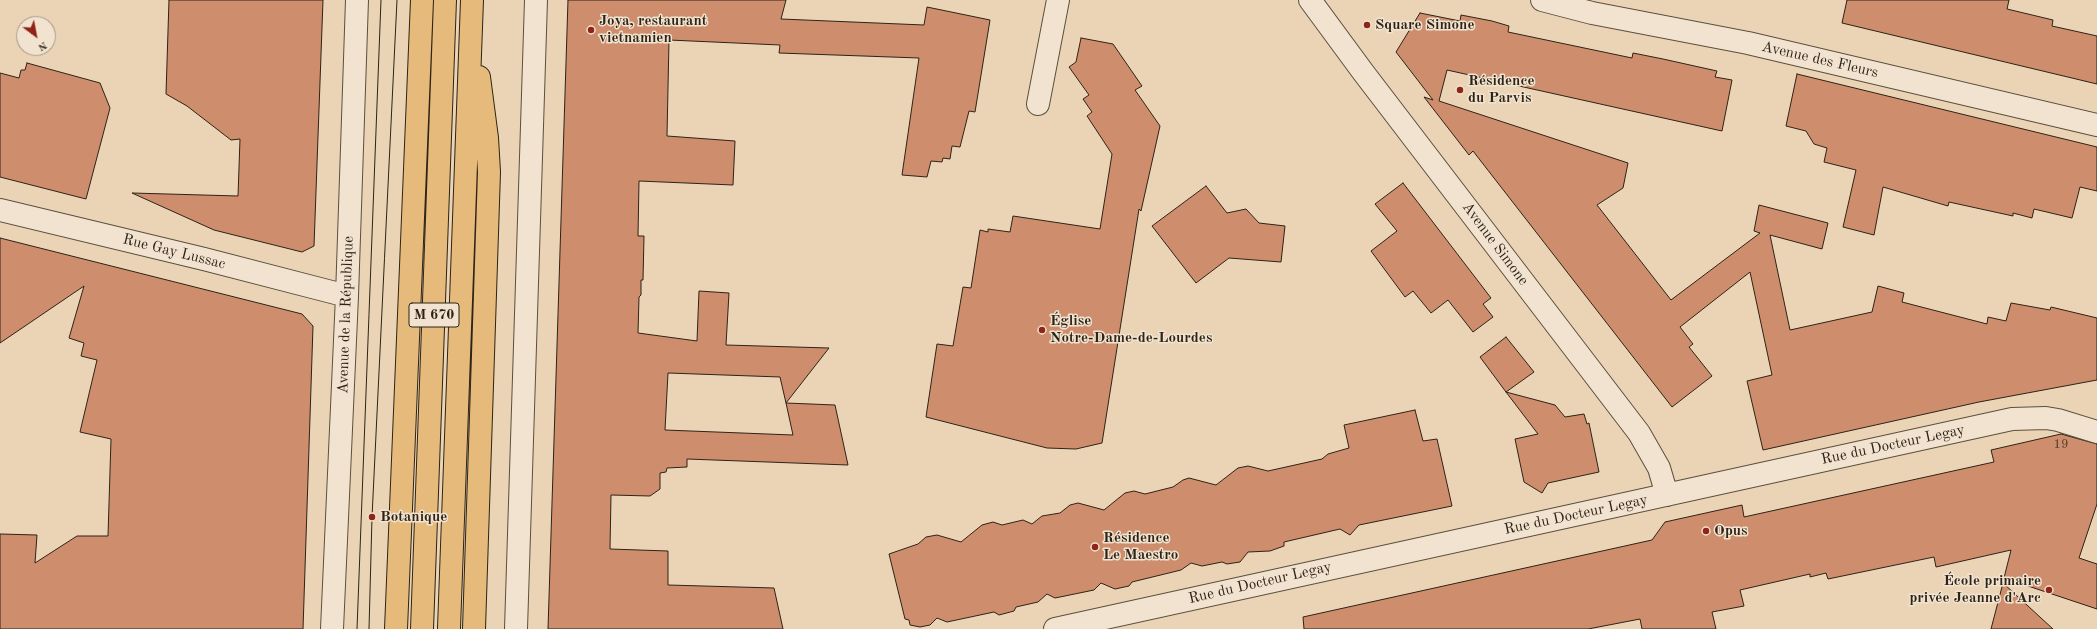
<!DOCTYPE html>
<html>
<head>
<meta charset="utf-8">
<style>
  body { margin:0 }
  #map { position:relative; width:2097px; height:629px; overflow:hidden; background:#ead4b5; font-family:"Old Standard TT",serif }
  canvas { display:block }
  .north { position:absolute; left:16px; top:16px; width:40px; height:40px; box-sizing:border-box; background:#f1e3cf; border:1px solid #a39685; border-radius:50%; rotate:148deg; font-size:11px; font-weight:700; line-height:16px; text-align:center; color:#2d2316 }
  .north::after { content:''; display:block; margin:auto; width:14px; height:18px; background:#8f2418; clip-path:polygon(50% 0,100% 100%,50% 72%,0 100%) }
</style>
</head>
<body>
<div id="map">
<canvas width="2097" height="629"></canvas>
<div class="north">N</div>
</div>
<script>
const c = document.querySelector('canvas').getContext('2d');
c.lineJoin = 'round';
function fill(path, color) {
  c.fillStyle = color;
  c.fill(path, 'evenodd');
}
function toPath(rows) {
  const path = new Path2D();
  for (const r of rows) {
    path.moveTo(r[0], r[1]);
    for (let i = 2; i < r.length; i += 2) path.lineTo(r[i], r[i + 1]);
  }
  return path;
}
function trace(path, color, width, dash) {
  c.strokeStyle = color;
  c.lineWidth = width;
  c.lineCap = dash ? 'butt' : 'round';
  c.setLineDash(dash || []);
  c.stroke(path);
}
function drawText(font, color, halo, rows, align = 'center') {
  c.font = font + ' "Old Standard TT",serif';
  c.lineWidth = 3;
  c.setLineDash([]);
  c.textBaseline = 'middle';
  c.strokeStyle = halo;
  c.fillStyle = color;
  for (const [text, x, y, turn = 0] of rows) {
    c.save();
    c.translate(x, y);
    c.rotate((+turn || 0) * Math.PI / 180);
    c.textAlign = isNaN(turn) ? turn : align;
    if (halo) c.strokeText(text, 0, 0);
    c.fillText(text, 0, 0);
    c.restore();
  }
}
const building = toPath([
  [169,0,323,0,314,246,302,252,214,230,132,193,238,196,240,139,231,140,187,106,166,94,169,0],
  [568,0,786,0,781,19,924,25,927,7,990,20,975,112,969,111,960,147,952,146,950,159,943,158,942,162,931,161,927,177,902,175,919,58,779,53,780,45,669,40,667,136,735,141,733,185,639,181,638,236,644,236,643,280,641,280,641,295,639,297,638,333,697,341,699,291,729,293,726,345,829,348,786,403,780,377,668,373,665,430,793,435,786,403,835,405,848,465,687,459,687,467,667,468,666,472,660,473,660,489,650,496,611,495,610,549,668,551,668,585,774,588,783,629,548,629,568,0],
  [1847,0,2009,0,2007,9,2053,20,2052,26,2097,36,2097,84,1842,23,1847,0],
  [1420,13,1460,21,1461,15,1492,21,1509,26,1508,32,1632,58,1633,53,1663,59,1717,71,1715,77,1732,80,1722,131,1447,70,1439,101,1628,163,1623,188,1597,205,1671,300,1760,233,1754,231,1759,205,1828,223,1822,249,1770,235,1790,330,1872,312,1878,286,1904,293,1902,302,1987,324,1988,317,2006,321,2011,303,2050,310,2051,307,2097,318,2097,380,1979,402,1763,450,1747,381,1772,375,1750,272,1680,327,1693,344,1689,347,1712,376,1672,407,1473,151,1469,155,1424,97,1433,100,1396,52,1420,13],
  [1081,38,1113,44,1142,86,1135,90,1160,126,1141,211,1139,209,1102,443,1076,449,1047,448,926,417,937,344,953,346,963,287,971,288,980,230,988,232,988,229,1010,232,1013,216,1100,229,1112,154,1087,116,1092,112,1083,99,1089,95,1069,67,1076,62,1081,38],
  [27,63,100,83,110,108,86,199,0,177,0,73,19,78,21,70,25,70,27,63],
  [1797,74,2097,147,2097,191,2080,187,2072,218,2034,209,2032,218,2013,213,2013,216,1949,202,1948,206,1883,187,1874,235,1843,227,1856,170,1824,162,1827,148,1814,144,1806,131,1786,126,1797,74],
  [1403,183,1491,298,1483,304,1493,317,1473,332,1448,300,1431,313,1413,291,1405,297,1371,251,1397,231,1375,204,1403,183],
  [1206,186,1227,213,1246,209,1259,223,1285,226,1281,262,1229,258,1196,283,1152,226,1206,186],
  [0,238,302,314,313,326,303,629,0,629,0,534,37,535,35,563,77,536,108,536,111,439,80,432,97,360,81,356,84,343,69,338,84,286,0,343,0,238],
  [1506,337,1534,372,1506,392,1480,357,1506,337],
  [1506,392,1555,405,1565,417,1584,414,1587,424,1589,423,1599,472,1548,483,1542,493,1524,482,1515,439,1538,434,1506,392],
  [1415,410,1423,441,1437,439,1452,506,1359,525,1350,535,1340,529,1284,542,1284,546,1270,551,1248,552,1240,562,1227,564,1222,562,1202,566,1191,563,1181,570,1132,582,1129,586,1115,589,1101,583,1094,590,1055,598,1047,594,1038,602,1016,607,1014,611,999,615,994,612,947,622,937,618,930,625,920,627,910,625,909,620,905,619,889,554,918,544,926,537,937,535,961,542,982,525,993,522,1002,525,1023,520,1032,524,1042,516,1060,513,1070,505,1078,503,1104,510,1125,493,1134,491,1145,494,1173,487,1183,480,1189,478,1216,485,1238,468,1248,466,1268,471,1322,459,1328,454,1349,448,1344,425,1415,410],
  [2061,434,2097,444,2097,504,2079,558,2097,564,2097,609,2004,578,2011,550,1936,567,1934,557,1828,579,1826,573,1810,577,1810,574,1740,590,1744,606,1712,612,1716,629,1642,629,1640,619,1588,629,1304,629,1303,617,1652,540,1665,522,1742,505,1744,517,1994,462,1991,450,2061,434],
  [2003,583,2053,629,1991,629,2003,583]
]);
fill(building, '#ce8d6d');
trace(building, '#2d2316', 1);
const minor = toPath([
  [1310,0,1363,72,1639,433,1659,468,1667,495],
  [1542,0,1592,13,1748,43,2097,125],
  [1038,104,1058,0],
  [0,210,204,259,347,296],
  [332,629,347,296,357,0],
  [516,629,536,0],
  [1055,629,2012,419,2046,418,2058,420,2097,432]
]);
const major = toPath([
  [449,628,472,0],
  [396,629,422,0],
  [422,629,445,0],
  [474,629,489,172,487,138,479,77]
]);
trace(minor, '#5c4f3e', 24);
trace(major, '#2d2316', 24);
trace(minor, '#f1e3cf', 22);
trace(major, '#e5ba7a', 22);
trace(toPath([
  [357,629,381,0],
  [369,629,372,517,397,0]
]), '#2d2316', 1);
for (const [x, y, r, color] of [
  [1367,25,4,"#8f2418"],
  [591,30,4,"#8f2418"],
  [1460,90,4,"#8f2418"],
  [1042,330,4,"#8f2418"],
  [372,517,4,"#8f2418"],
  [1706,531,4,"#8f2418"],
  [1095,547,4,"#8f2418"],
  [2049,590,4,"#8f2418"]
]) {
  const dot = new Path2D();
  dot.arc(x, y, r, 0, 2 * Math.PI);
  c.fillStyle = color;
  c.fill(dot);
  trace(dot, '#f1e3cf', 1.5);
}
drawText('13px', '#553e2c', null, [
  ["19",2061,445]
]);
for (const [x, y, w] of [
  [434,315,50]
]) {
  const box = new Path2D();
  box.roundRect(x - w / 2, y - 12, w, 24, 3);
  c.fillStyle = '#f1e3cf';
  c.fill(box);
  trace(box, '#2d2316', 1);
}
drawText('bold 14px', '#2d2316', null, [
  ["M 670",434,315]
]);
drawText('bold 15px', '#2d2316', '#f1e3cf', [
  ["Joya, restaurant",599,21],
  ["vietnamien",599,38],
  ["Square Simone",1375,25],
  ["Résidence",1468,81],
  ["du Parvis",1468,98],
  ["Église",1050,321],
  ["Notre-Dame-de-Lourdes",1050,338],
  ["Botanique",380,517],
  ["Opus",1714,531],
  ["Résidence",1103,538],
  ["Le Maestro",1103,555],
  ["École primaire",2041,581,"right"],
  ["privée Jeanne d'Arc",2041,598,"right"]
], 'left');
drawText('15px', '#2d2316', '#f1e3cf', [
  ["Avenue des Fleurs",1820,60,13],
  ["Avenue Simone",1495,244,53],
  ["Rue Gay Lussac",174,252,14],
  ["Avenue de la République",346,315,-88],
  ["Rue du Docteur Legay",1893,445,-12],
  ["Rue du Docteur Legay",1576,515,-12],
  ["Rue du Docteur Legay",1260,583,-13]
]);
</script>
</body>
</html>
